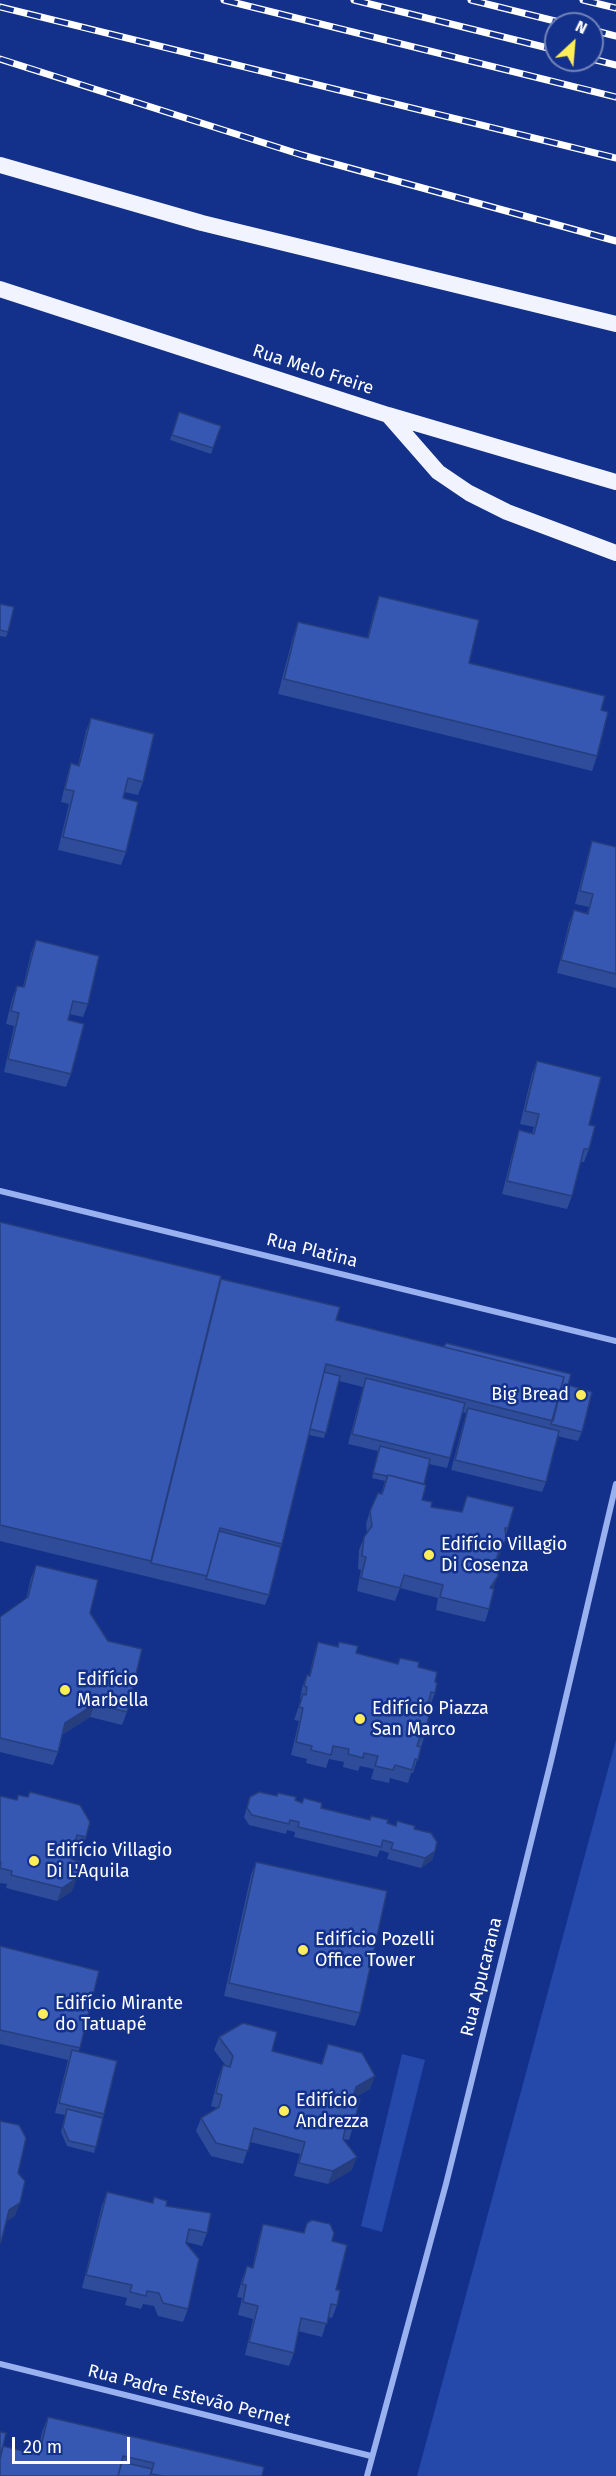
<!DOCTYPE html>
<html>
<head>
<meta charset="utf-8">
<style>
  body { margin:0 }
  #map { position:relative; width:616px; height:2476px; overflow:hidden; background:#13318a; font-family:"Fira Sans",sans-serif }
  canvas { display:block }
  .north { position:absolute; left:544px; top:12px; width:60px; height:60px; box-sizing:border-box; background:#13318a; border:2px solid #7183b9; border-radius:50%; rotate:26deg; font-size:16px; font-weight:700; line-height:24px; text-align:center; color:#fff }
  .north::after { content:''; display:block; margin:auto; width:21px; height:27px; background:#ffed59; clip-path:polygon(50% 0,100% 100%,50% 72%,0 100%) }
  .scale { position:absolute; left:12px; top:2437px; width:118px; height:27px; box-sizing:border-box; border:3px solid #fff; border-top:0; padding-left:8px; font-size:18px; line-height:21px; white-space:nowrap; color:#fff; -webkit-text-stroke:4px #13318a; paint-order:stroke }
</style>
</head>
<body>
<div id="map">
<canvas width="616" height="2476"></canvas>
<div class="north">N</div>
<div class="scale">20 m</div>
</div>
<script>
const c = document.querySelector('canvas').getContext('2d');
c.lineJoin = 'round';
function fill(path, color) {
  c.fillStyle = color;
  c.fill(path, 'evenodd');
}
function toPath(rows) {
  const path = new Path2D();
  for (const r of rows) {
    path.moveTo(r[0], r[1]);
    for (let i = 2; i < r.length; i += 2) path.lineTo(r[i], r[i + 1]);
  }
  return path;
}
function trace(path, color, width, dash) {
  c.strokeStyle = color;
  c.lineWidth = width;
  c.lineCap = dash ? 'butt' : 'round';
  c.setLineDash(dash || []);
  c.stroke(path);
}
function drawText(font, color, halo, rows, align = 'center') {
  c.font = font + ' "Fira Sans",sans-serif';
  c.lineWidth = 5;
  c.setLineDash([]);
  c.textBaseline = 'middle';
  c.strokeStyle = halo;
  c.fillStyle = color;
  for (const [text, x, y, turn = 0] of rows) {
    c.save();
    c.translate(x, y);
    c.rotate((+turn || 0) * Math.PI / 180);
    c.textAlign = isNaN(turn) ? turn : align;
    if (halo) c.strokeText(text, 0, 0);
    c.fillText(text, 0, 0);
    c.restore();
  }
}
fill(toPath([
  [616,1740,616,2476,417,2476],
  [402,2054,425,2060,382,2232,361,2226]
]), '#2549aa');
trace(toPath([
  [0,1191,616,1341],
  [0,2364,371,2456],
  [367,2476,446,2184,551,1761,616,1484]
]), '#9ab1f0', 6);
trace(toPath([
  [0,165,202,223,616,324],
  [0,289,388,415,616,482],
  [389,416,438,472,469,493,507,512,616,553]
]), '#f1f4ff', 16);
const rail = toPath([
  [224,0,616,97],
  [354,0,556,50],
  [471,0,567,24],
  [583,0,616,8],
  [0,7,616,158],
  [592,30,616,36],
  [0,59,302,155,616,241],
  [592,59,616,65]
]);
trace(rail, '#fff', 7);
trace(rail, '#13318a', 4.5, [14]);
fill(toPath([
  [179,412,221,426,211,454,170,440],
  [379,596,469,663,601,710,597,756,592,771,278,694,293,637,298,622,367,638,374,611],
  [0,604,8,632,6,637,0,636],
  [91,718,143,782,138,795,124,792,123,798,126,852,121,865,58,850,69,804,61,802,67,776,71,763,78,765,86,731],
  [592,841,616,847,616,988,557,973,569,923,574,910,587,913,589,907,575,904,588,854],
  [36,940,88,1004,83,1017,69,1014,68,1020,71,1074,66,1087,4,1072,14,1026,6,1024,12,999,17,986,23,987,31,953],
  [537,1061,589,1125,589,1149,584,1162,581,1162,572,1196,567,1209,502,1194,515,1143,519,1130,532,1134,534,1127,520,1124,532,1074],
  [0,1222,221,1279,336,1320,568,1385,582,1432,578,1441,557,1436,546,1482,542,1492,451,1470,466,1413,462,1412,450,1458,447,1468,429,1464,424,1484,422,1500,431,1507,462,1512,467,1496,508,1528,506,1535,506,1539,497,1560,489,1609,485,1622,436,1610,438,1598,400,1588,395,1601,357,1591,361,1570,358,1569,359,1550,364,1537,367,1533,366,1524,370,1511,381,1494,385,1481,372,1478,378,1451,348,1444,363,1387,339,1381,324,1438,309,1435,282,1544,269,1595,265,1605,0,1541],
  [36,1565,90,1613,127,1712,122,1725,90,1717,62,1735,58,1752,53,1765,0,1752,0,1617,26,1599,31,1578],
  [318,1642,337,1647,339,1642,356,1653,398,1664,400,1658,418,1667,435,1682,435,1693,430,1706,424,1738,413,1773,411,1773,408,1783,390,1778,389,1783,371,1779,374,1769,360,1766,358,1771,343,1767,344,1762,329,1759,326,1768,306,1763,307,1759,291,1755,299,1721,294,1720,301,1700,300,1699,302,1688,307,1675,309,1676,314,1655],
  [30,1792,86,1837,81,1850,73,1848,71,1859,72,1891,57,1901,6,1888,7,1884,0,1883,0,1796,17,1800,28,1797],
  [250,1797,295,1800,321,1808,370,1820,371,1816,387,1823,396,1826,397,1821,414,1829,435,1851,432,1860,421,1868,387,1859,389,1853,380,1850,377,1857,294,1837,295,1832,287,1830,286,1834,249,1825,244,1817],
  [256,1862,360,2013,355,2026,224,1996,251,1875],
  [0,1946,80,2048,78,2052,104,2114,94,2153,67,2146,61,2132,65,2115,55,2113,68,2060,0,2044],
  [219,2037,321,2064,328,2044,370,2089,356,2097,353,2127,349,2140,343,2139,352,2170,328,2184,294,2176,300,2154,250,2142,243,2164,211,2156,196,2131,201,2118,218,2108,211,2106,218,2078,223,2065,226,2066,214,2050],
  [107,2192,152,2203,154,2197,207,2233,202,2246,186,2242,188,2309,183,2322,158,2316,154,2306,143,2304,141,2309,125,2305,127,2298,82,2288,102,2205],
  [307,2223,332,2241,337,2305,332,2318,328,2317,322,2337,298,2331,294,2353,289,2366,245,2355,253,2319,238,2315,242,2298,237,2297,242,2279,247,2266,252,2268,259,2237,263,2224,303,2233],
  [48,2417,262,2476,0,2476,2,2449,37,2454,42,2432]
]), '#2e4c99');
fill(toPath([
  [506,1539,501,1552,493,1569,497,1556],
  [498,1576,493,1589,490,1588],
  [95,1704,90,1717,60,1736,65,1723],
  [435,1851,432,1860,421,1868,425,1858],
  [77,1878,72,1891,57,1901,62,1888],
  [375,2076,370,2089,351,2100,356,2087],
  [357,2157,352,2170,328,2184,333,2171],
  [20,2203,15,2216,4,2223,9,2210]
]), '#263e7d');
const building = toPath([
  [179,412,221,426,213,448,172,435,179,412],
  [379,596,479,620,469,663,605,696,601,710,608,712,597,756,284,679,298,622,368,638,379,596],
  [0,604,14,607,8,632,0,630,0,604],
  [91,718,154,734,143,782,128,778,123,798,138,802,126,852,63,837,74,791,65,789,71,763,79,766,91,718],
  [592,841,616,847,616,974,561,960,574,910,588,914,593,894,580,891,592,841],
  [36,940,99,956,88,1004,73,1001,68,1020,84,1024,71,1074,8,1059,19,1013,11,1011,17,986,24,987,36,940],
  [537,1061,601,1077,589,1125,595,1126,589,1149,584,1149,572,1196,507,1181,519,1130,534,1134,539,1114,525,1111,537,1061],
  [0,1222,221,1276,151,1561,0,1525,0,1222],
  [221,1279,340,1307,336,1320,564,1377,553,1421,326,1364,282,1544,220,1528,207,1576,151,1563,221,1279],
  [446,1343,571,1374,568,1385,592,1392,582,1432,551,1424,564,1377,444,1347,446,1343],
  [324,1372,340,1376,326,1433,310,1429,324,1372],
  [366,1378,465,1403,450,1458,352,1434,366,1378],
  [468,1408,559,1431,546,1482,455,1460,468,1408],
  [380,1446,430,1459,424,1484,388,1475,387,1476,373,1473,380,1446],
  [388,1475,426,1485,422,1500,432,1502,431,1507,462,1512,467,1496,514,1507,508,1528,505,1528,506,1539,497,1556,498,1576,490,1588,494,1589,489,1609,440,1597,443,1585,404,1575,400,1588,361,1578,366,1557,362,1556,364,1537,372,1526,370,1511,378,1493,382,1494,388,1475],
  [219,1531,281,1547,269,1595,206,1579,219,1531],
  [36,1565,98,1580,90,1613,108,1641,142,1649,127,1712,95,1704,65,1723,58,1752,0,1738,0,1617,28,1597,36,1565],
  [318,1642,338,1647,339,1642,358,1646,356,1653,398,1664,400,1658,419,1662,418,1667,437,1672,435,1682,437,1683,435,1693,431,1692,428,1705,431,1706,424,1738,420,1737,417,1746,421,1747,418,1760,415,1759,412,1770,395,1765,393,1770,375,1766,378,1756,364,1753,363,1758,348,1754,349,1749,333,1746,331,1755,311,1750,312,1746,296,1742,303,1708,299,1707,303,1694,306,1695,307,1687,304,1686,307,1675,310,1676,318,1642],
  [30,1792,80,1805,90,1822,86,1837,77,1835,71,1859,81,1862,77,1878,62,1888,11,1875,12,1871,0,1868,1,1862,0,1862,0,1796,17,1800,18,1795,28,1797,30,1792],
  [259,1792,277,1796,278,1793,296,1797,295,1800,302,1803,304,1798,322,1803,321,1808,370,1820,371,1816,388,1820,387,1823,396,1826,397,1821,415,1826,414,1829,431,1833,437,1842,435,1851,425,1858,391,1849,393,1843,383,1840,381,1847,298,1827,299,1822,290,1820,289,1824,252,1815,247,1808,250,1797,259,1792],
  [256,1862,387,1891,360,2013,229,1983,256,1862],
  [0,1946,99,1971,80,2048,0,2030,0,1946],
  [243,2023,277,2032,272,2051,322,2064,328,2044,362,2053,375,2076,356,2087,353,2097,360,2099,353,2127,346,2125,343,2139,357,2157,333,2171,299,2163,305,2142,254,2128,248,2151,216,2143,201,2118,219,2107,222,2095,216,2093,223,2065,230,2067,233,2056,219,2037,243,2023],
  [72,2050,117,2061,104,2114,59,2103,72,2050],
  [67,2109,103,2118,96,2147,69,2141,63,2127,67,2109],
  [0,2121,19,2125,26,2138,18,2173,25,2181,20,2203,9,2210,1,2242,0,2243,0,2121],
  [107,2192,153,2203,154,2197,167,2201,166,2206,211,2213,207,2233,189,2229,186,2243,199,2259,188,2309,163,2303,159,2293,147,2291,146,2296,130,2292,132,2285,86,2275,107,2192],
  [312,2220,330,2224,334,2233,332,2241,347,2245,336,2290,340,2290,337,2305,331,2304,327,2324,301,2318,294,2353,249,2342,258,2306,243,2302,246,2285,242,2284,247,2266,253,2268,263,2224,304,2233,307,2223,312,2220],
  [48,2417,264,2467,262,2476,163,2476,151,2474,154,2463,123,2456,118,2476,0,2476,0,2460,3,2446,39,2455,48,2417],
  [0,2432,6,2433,0,2458,0,2432],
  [122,2462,152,2469,150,2476,118,2476,122,2462]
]);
fill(building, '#3658b2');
trace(building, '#263e7d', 1.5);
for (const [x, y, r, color] of [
  [581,1395,6,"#ffed59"],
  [429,1555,6,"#ffed59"],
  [65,1690,6,"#ffed59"],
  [360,1719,6,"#ffed59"],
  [34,1861,6,"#ffed59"],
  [303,1950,6,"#ffed59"],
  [43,2014,6,"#ffed59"],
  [284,2111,6,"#ffed59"]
]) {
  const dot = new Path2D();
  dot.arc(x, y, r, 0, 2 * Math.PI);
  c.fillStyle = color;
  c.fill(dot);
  trace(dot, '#13318a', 2);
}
drawText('18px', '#fff', '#13318a', [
  ["Rua Melo Freire",313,370,18],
  ["Rua Platina",312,1251,14],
  ["Rua Apucarana",482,1977,-76],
  ["Rua Padre Estevão Pernet",189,2396,14]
]);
drawText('18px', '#fff', '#13318a', [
  ["Big Bread",569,1395,"right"],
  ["Edifício Villagio",441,1545],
  ["Di Cosenza",441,1566],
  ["Edifício",77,1680],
  ["Marbella",77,1701],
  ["Edifício Piazza",372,1709],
  ["San Marco",372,1730],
  ["Edifício Villagio",46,1851],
  ["Di L'Aquila",46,1872],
  ["Edifício Pozelli",315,1940],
  ["Office Tower",315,1961],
  ["Edifício Mirante",55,2004],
  ["do Tatuapé",55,2025],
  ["Edifício",296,2101],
  ["Andrezza",296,2122]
], 'left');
</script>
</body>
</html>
